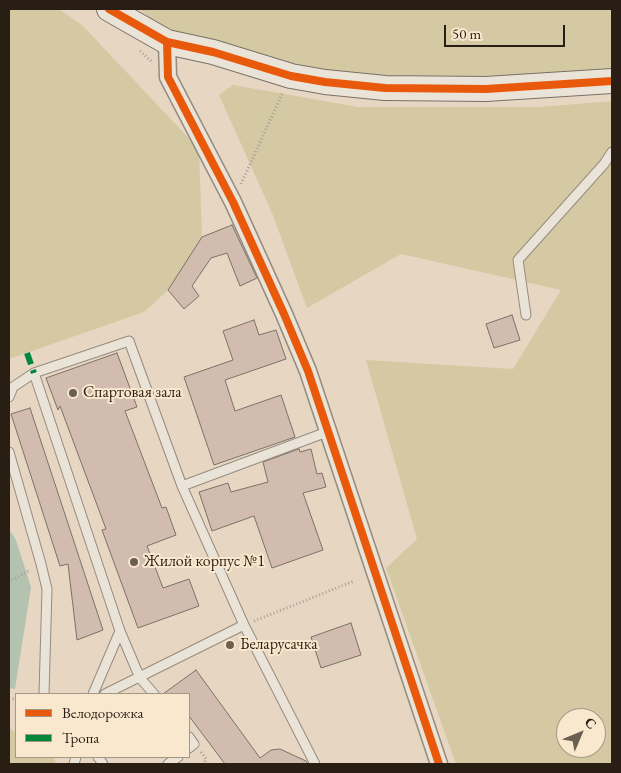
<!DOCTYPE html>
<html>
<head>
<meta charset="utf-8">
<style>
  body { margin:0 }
  #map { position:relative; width:621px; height:773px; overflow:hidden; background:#e7d7c2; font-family:"EB Garamond",serif }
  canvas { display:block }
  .frame { position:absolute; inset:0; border:10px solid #281e14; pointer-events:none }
  .legend { position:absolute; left:15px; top:693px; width:175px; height:65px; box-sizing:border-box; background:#f9e7ce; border:1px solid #a59784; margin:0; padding:6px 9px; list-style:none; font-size:15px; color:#281e14 }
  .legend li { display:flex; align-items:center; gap:10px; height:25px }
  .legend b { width:25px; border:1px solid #a59784 }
  .north { position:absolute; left:556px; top:708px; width:50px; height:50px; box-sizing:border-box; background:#f9e7ce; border:1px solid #a59784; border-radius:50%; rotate:45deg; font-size:14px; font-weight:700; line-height:20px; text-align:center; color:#281e14 }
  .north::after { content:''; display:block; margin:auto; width:18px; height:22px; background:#6b5f51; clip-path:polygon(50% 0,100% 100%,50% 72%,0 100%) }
  .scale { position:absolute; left:444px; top:25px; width:121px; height:22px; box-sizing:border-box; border:2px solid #281e14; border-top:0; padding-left:6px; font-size:15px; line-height:18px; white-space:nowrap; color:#281e14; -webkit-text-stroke:4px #f9e7ce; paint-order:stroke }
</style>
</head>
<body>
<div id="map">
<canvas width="621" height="773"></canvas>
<div class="frame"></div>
<ul class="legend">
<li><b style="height:6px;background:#e8590c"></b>Велодорожка</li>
<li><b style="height:6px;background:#00873e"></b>Тропа</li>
</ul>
<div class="north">С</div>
<div class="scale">50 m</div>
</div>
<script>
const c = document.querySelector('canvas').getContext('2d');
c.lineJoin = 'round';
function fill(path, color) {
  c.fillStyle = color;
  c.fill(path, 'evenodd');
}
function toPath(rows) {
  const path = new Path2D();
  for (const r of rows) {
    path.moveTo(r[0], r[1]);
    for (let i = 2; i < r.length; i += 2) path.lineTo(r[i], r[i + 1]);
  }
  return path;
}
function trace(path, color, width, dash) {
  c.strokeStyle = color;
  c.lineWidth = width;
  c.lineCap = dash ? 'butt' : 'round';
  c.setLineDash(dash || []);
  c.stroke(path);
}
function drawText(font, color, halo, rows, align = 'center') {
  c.font = font + ' "EB Garamond",serif';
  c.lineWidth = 4;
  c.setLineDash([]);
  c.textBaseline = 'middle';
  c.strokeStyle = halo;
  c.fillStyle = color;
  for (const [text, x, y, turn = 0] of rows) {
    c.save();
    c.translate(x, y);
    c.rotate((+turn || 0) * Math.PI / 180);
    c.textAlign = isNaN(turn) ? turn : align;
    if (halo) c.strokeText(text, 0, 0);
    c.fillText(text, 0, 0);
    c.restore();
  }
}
fill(toPath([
  [9,9,59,9,83,26,199,149,202,237,168,290,144,312,9,359],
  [139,9,612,9,612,81,385,88,167,42,148,16],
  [233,85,358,107,540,107,612,101,612,764,456,764,386,568,417,539,366,360,513,369,561,290,401,254,307,308,272,213,219,95],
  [566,718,596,718,596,748,566,748],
  [9,728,16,732,16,757,55,757,54,759,57,764,9,764]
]), '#d4c9a2');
fill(toPath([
  [9,529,16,540,31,587,15,689,9,688]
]), '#b3c3b0');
const building = toPath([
  [232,225,257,278,240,286,227,253,211,258,192,286,199,296,184,309,168,290,202,237,232,225],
  [512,315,520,340,494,348,486,324,512,315],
  [254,320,259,335,276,330,286,359,225,380,235,411,281,395,295,437,214,465,184,377,233,360,223,331,254,320],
  [117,353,137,407,125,411,162,508,166,507,176,535,147,546,163,588,189,579,199,606,138,628,102,530,106,529,60,406,58,410,46,378,117,353],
  [30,408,103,630,77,640,68,564,60,566,11,414,30,408],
  [299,449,300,452,311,449,317,474,322,473,326,487,303,493,323,550,272,568,254,516,212,531,199,492,228,483,231,492,268,482,263,462,299,449],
  [351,623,361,655,321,668,311,637,351,623],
  [196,670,260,758,271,750,280,749,306,761,308,764,225,764,189,716,189,694,163,694,196,670]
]);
fill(building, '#d2bcb0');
trace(building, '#7b7166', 1);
const lane = toPath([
  [526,315,518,260,604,164,612,152],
  [34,373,129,341,182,486,244,625,315,764],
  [9,397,13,387,34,373,120,631,93,694],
  [9,452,41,564,47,589,44,694],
  [182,486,327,432],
  [120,631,140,678,154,694],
  [105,694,244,625],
  [189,737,194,744,189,748],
  [98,757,103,764],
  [74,764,76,757],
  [168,764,178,757]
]);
const street = toPath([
  [167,42,168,77,233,202,284,314,308,371,439,764]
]);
const secondary = toPath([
  [109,9,167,42,213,52,291,76,325,82,385,88,486,89,612,81]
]);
trace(lane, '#958b7e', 11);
trace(street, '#958b7e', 19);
trace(secondary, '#7b7166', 26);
trace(toPath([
  [140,51,152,62],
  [241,184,283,92],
  [9,582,30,570],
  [254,621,354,581],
  [9,699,16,699],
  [201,752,206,759,204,764]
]), '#a69f97', 3, [1, 2.5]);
trace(lane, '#eae3d8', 9);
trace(street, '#eae3d8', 16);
trace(secondary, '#eae3d8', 24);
trace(toPath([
  [27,353,34,373]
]), '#00873e', 6, [12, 6]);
trace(toPath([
  [109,9,167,42,213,52,291,76,325,82,385,88,486,89,612,81],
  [167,42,168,77,233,202,284,314,308,371,439,764]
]), '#e8590c', 8);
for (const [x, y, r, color] of [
  [73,393,5,"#6b5f51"],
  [134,562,5,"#6b5f51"],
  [230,645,5,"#6b5f51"]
]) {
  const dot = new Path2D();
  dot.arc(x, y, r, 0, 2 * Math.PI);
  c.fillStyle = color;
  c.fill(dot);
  trace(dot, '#f9e7ce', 2);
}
drawText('16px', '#281e14', '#f9e7ce', [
  ["Спартовая зала",83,393],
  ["Жилой корпус №1",144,562],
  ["Беларусачка",240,645]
], 'left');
</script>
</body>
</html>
